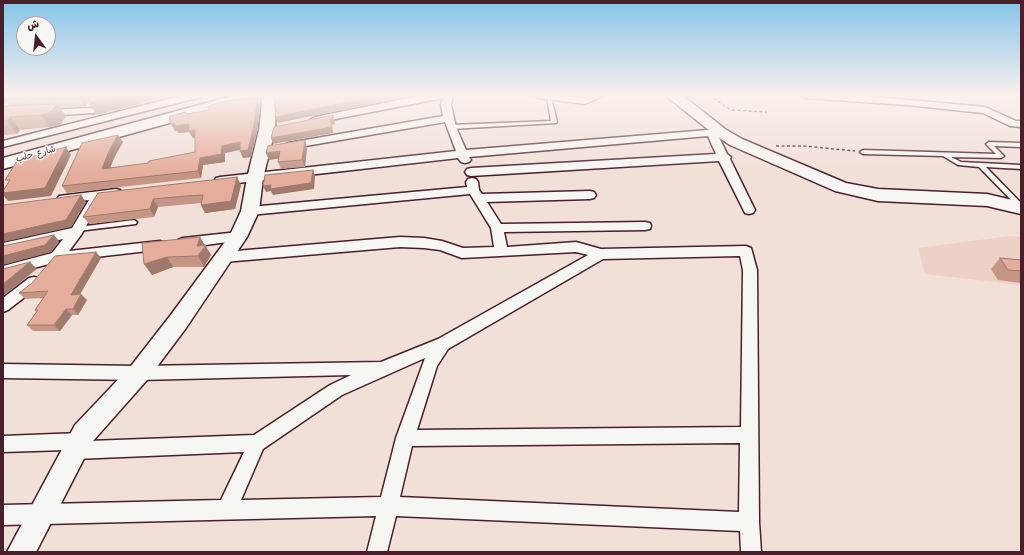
<!DOCTYPE html>
<html>
<head>
<meta charset="utf-8">
<style>
  body { margin:0 }
  #map { position:relative; width:1024px; height:555px; overflow:hidden; background:#f1e0d8; font-family:Kalam,"Playpen Sans Arabic",sans-serif }
  canvas { display:block }
  .frame { position:absolute; inset:0; border:4px solid #4a1f2b; pointer-events:none }
  .north { position:absolute; left:16px; top:16px; width:40px; height:40px; box-sizing:border-box; background:#f6f6f2; border:1px solid #b1a0a2; border-radius:50%; rotate:345deg; font-size:11px; font-weight:700; line-height:16px; text-align:center; color:#4a1f2b }
  .north::after { content:''; display:block; margin:auto; width:14px; height:18px; background:#4a1f2b; clip-path:polygon(50% 0,100% 100%,50% 72%,0 100%) }
</style>
</head>
<body>
<div id="map">
<canvas width="1024" height="555"></canvas>
<div class="frame"></div>
<div class="north">ش</div>
</div>
<script>
const c = document.querySelector('canvas').getContext('2d');
c.lineJoin = 'round';
function fill(path, color) {
  c.fillStyle = color;
  c.fill(path, 'evenodd');
}
function toPath(rows) {
  const path = new Path2D();
  for (const r of rows) {
    path.moveTo(r[0], r[1]);
    for (let i = 2; i < r.length; i += 2) path.lineTo(r[i], r[i + 1]);
  }
  return path;
}
function trace(path, color, width, dash) {
  c.strokeStyle = color;
  c.lineWidth = width;
  c.lineCap = dash ? 'butt' : 'round';
  c.setLineDash(dash || []);
  c.stroke(path);
}
function drawText(font, color, halo, rows, align = 'center') {
  c.font = font + ' Kalam,"Playpen Sans Arabic",sans-serif';
  c.lineWidth = 3;
  c.setLineDash([]);
  c.textBaseline = 'middle';
  c.strokeStyle = halo;
  c.fillStyle = color;
  for (const [text, x, y, turn = 0] of rows) {
    c.save();
    c.translate(x, y);
    c.rotate((+turn || 0) * Math.PI / 180);
    c.textAlign = isNaN(turn) ? turn : align;
    if (halo) c.strokeText(text, 0, 0);
    c.fillText(text, 0, 0);
    c.restore();
  }
}
fill(toPath([
  [1010,236,1021,237,1021,285,925,274,918,248]
]), '#edd1c6');
const lane = toPath([
  [547,96,551,97,557,122,556,123,451,129,448,127,451,125,551,121,547,97,547,96],
  [989,142,1021,143,1021,147,994,146,1004,156,1001,158,951,157,961,162,1021,165,1021,169,986,167,1021,203,1021,209,1019,208,979,167,958,165,943,156,863,154,860,152,863,150,996,154,986,144,989,142],
  [134,220,137,222,136,224,78,231,75,229,78,227,134,220]
]);
const street = toPath([
  [184,95,203,95,201,97,3,147,3,141,184,95],
  [424,95,453,95,451,105,456,127,466,150,720,129,724,130,725,132,724,134,718,135,727,154,731,157,730,159,755,210,753,213,749,214,745,213,719,161,471,176,467,175,465,172,467,169,471,168,716,154,708,136,469,157,471,160,469,162,465,163,461,162,458,158,220,185,216,184,214,181,216,178,220,177,456,151,445,122,288,149,282,146,288,143,443,116,441,105,443,98,315,123,310,120,315,117,424,95],
  [534,95,565,95,584,98,590,95,605,95,585,104,539,98,534,95],
  [800,95,855,95,985,107,1016,121,1021,121,1021,127,1010,126,983,113,907,105,805,98,800,95],
  [90,108,94,109,95,111,94,113,45,116,40,113,45,110,90,108],
  [472,178,476,179,478,182,479,190,482,194,590,191,594,192,596,195,594,198,590,199,487,202,501,224,645,222,650,223,651,226,650,229,645,230,504,232,507,247,576,242,601,249,746,246,751,248,757,270,759,522,761,552,741,552,740,531,396,516,387,552,367,552,376,516,3,525,3,505,221,500,244,452,75,459,69,456,66,450,3,452,3,436,80,433,86,435,89,441,254,435,330,385,351,375,139,380,3,378,3,364,139,366,381,362,438,339,588,255,576,252,462,258,440,250,424,248,400,247,224,262,219,260,217,257,219,254,224,252,400,237,424,238,442,241,463,248,494,247,491,228,470,194,250,215,246,214,244,211,246,208,250,207,467,187,466,182,468,179,472,178],
  [740,256,743,270,741,427,417,430,437,366,448,349,603,259,740,256],
  [425,358,396,438,381,497,241,500,263,449,342,395,425,358],
  [740,443,739,512,400,497,412,446,740,443],
  [116,189,120,190,122,193,120,196,98,199,100,202,81,235,69,251,160,241,165,243,167,246,165,249,61,261,59,264,54,266,49,264,3,276,3,266,52,253,63,239,3,253,3,243,72,228,89,200,63,203,59,202,57,199,59,196,116,189],
  [238,232,243,234,245,237,243,240,183,248,178,246,176,243,178,240,183,238,238,232],
  [34,277,39,278,41,282,39,286,8,310,3,312,3,298,29,278,34,277]
]);
const secondary = toPath([
  [261,95,275,95,276,104,275,130,263,178,259,211,247,237,186,328,147,380,93,441,36,552,7,552,75,425,131,366,170,316,230,235,241,211,247,178,259,130,262,104,261,95],
  [665,95,682,95,725,129,742,139,846,183,878,189,987,194,1021,202,1021,214,987,206,878,201,835,191,730,145,715,135,665,95]
]);
const primary = toPath([
  [236,95,262,95,260,98,3,169,3,158,236,95]
]);
trace(lane, '#4a1f2b', 3);
trace(street, '#4a1f2b', 3);
trace(secondary, '#4a1f2b', 3);
trace(primary, '#4a1f2b', 3);
trace(toPath([
  [709,95,731,110,767,112],
  [776,146,804,146,855,151]
]), '#4a1f2b', 1.5, [3, 2.5]);
fill(lane, '#f6f6f2');
fill(street, '#f6f6f2');
fill(secondary, '#f6f6f2');
fill(primary, '#f6f6f2');
fill(toPath([
  [3,95,93,95,85,107,60,108,66,116,60,125,50,127,20,130,17,134,3,135,3,106,10,106,6,101,3,105],
  [260,104,257,132,251,157,243,158,240,150,225,153,225,162,203,165,201,178,67,193,62,186,123,142,114,158,110,168,148,163,195,152,195,138,193,138,189,132,179,133,177,131,175,131,187,114],
  [307,147,305,167,281,169,278,162,279,158,269,160,266,153],
  [241,185,235,209,205,213,201,205,201,203,158,207,154,217,89,224,83,217,98,193],
  [205,245,211,255,204,267,173,267,152,275,144,264],
  [101,258,80,294,87,300,78,315,72,315,60,331,33,331,27,325,36,312,35,310,43,298,25,299,19,293],
  [1000,258,1021,260,1021,283,998,280,991,269]
]), '#c59686');
fill(toPath([
  [3,95,11,95,4,98,6,101,3,105],
  [78,95,93,95,85,107],
  [118,95,175,95,97,115,89,103],
  [381,95,414,95,278,123,275,117],
  [258,97,260,104,257,132,251,157,243,158,240,151],
  [57,104,66,116,60,125,50,127,41,115],
  [333,115,335,124,332,125,333,133,273,144,271,138,330,119],
  [10,117,20,130,17,134,7,121],
  [175,123,189,124,195,130,199,137,193,138,189,132,179,133,177,131,175,131,171,124],
  [118,135,123,142,114,158,107,176,102,169,109,151],
  [305,140,307,147,305,167,302,160],
  [240,142,243,149,225,153,225,162,203,165,201,178,198,171,200,158,222,146],
  [66,147,71,155,51,196,8,201,3,195,3,193],
  [280,151,282,158,269,160,266,153],
  [313,170,315,176,314,189,273,195,271,191,266,192,263,186,271,185],
  [237,177,241,185,235,209,205,213,201,205],
  [81,195,86,202,71,227,3,242,3,234],
  [153,199,158,207,154,217,150,209],
  [54,235,59,241,51,252,3,265,3,256],
  [200,237,211,255,204,267,198,256,197,246],
  [96,252,101,258,76,301,71,295],
  [167,257,173,267,152,275,144,264],
  [30,262,37,269,3,296,3,284],
  [81,294,87,300,78,315,73,309],
  [66,309,72,315,60,331,54,325]
]), '#a07a6d');
const building = toPath([
  [6,95,48,95,4,98,6,95],
  [94,95,118,95,89,103,94,95],
  [275,95,381,95,275,117,276,108,275,108,275,95],
  [258,97,254,125,248,150,240,151,240,142,222,146,221,154,200,158,198,171,62,186,82,143,118,135,109,151,102,169,148,163,149,161,195,152,195,130,189,131,189,124,175,126,175,123,171,124,169,117,185,112,187,114,209,110,209,106,225,101,258,97],
  [57,104,51,112,41,115,10,117,7,121,3,121,3,106,57,104],
  [333,115,333,118,330,119,332,127,271,138,274,127,333,115],
  [305,140,302,160,278,162,280,151,266,153,268,146,305,140],
  [66,147,45,188,3,193,3,191,10,180,5,180,17,161,66,147],
  [313,170,311,183,270,189,271,185,263,186,265,175,313,170],
  [237,177,231,201,201,205,203,195,186,196,153,199,150,209,83,217,98,193,237,177],
  [81,195,66,220,3,234,3,205,81,195],
  [54,235,45,245,3,256,3,246,54,235],
  [200,237,197,246,206,245,198,256,167,257,144,264,142,243,200,237],
  [96,252,71,295,81,294,73,309,66,309,54,325,27,325,38,310,35,310,48,291,19,293,32,283,55,256,96,252],
  [1000,258,1021,260,1021,271,1008,270,1000,258],
  [30,262,3,284,3,269,30,262]
]);
fill(building, '#e5ae9c');
trace(building, '#a07a6d', 1);
const sky = c.createLinearGradient(0, 0, 0, 173);
sky.addColorStop(0, '#84c4ea');
sky.addColorStop(0.55, '#f9f1ed');
sky.addColorStop(1, '#f9f1ed00');
c.fillStyle = sky;
c.fillRect(0, 0, 1024, 173);
drawText('9px', '#4a1f2b', '#f6f6f2', [
  ["شارع حلب",36,155,-15]
]);
</script>
</body>
</html>
